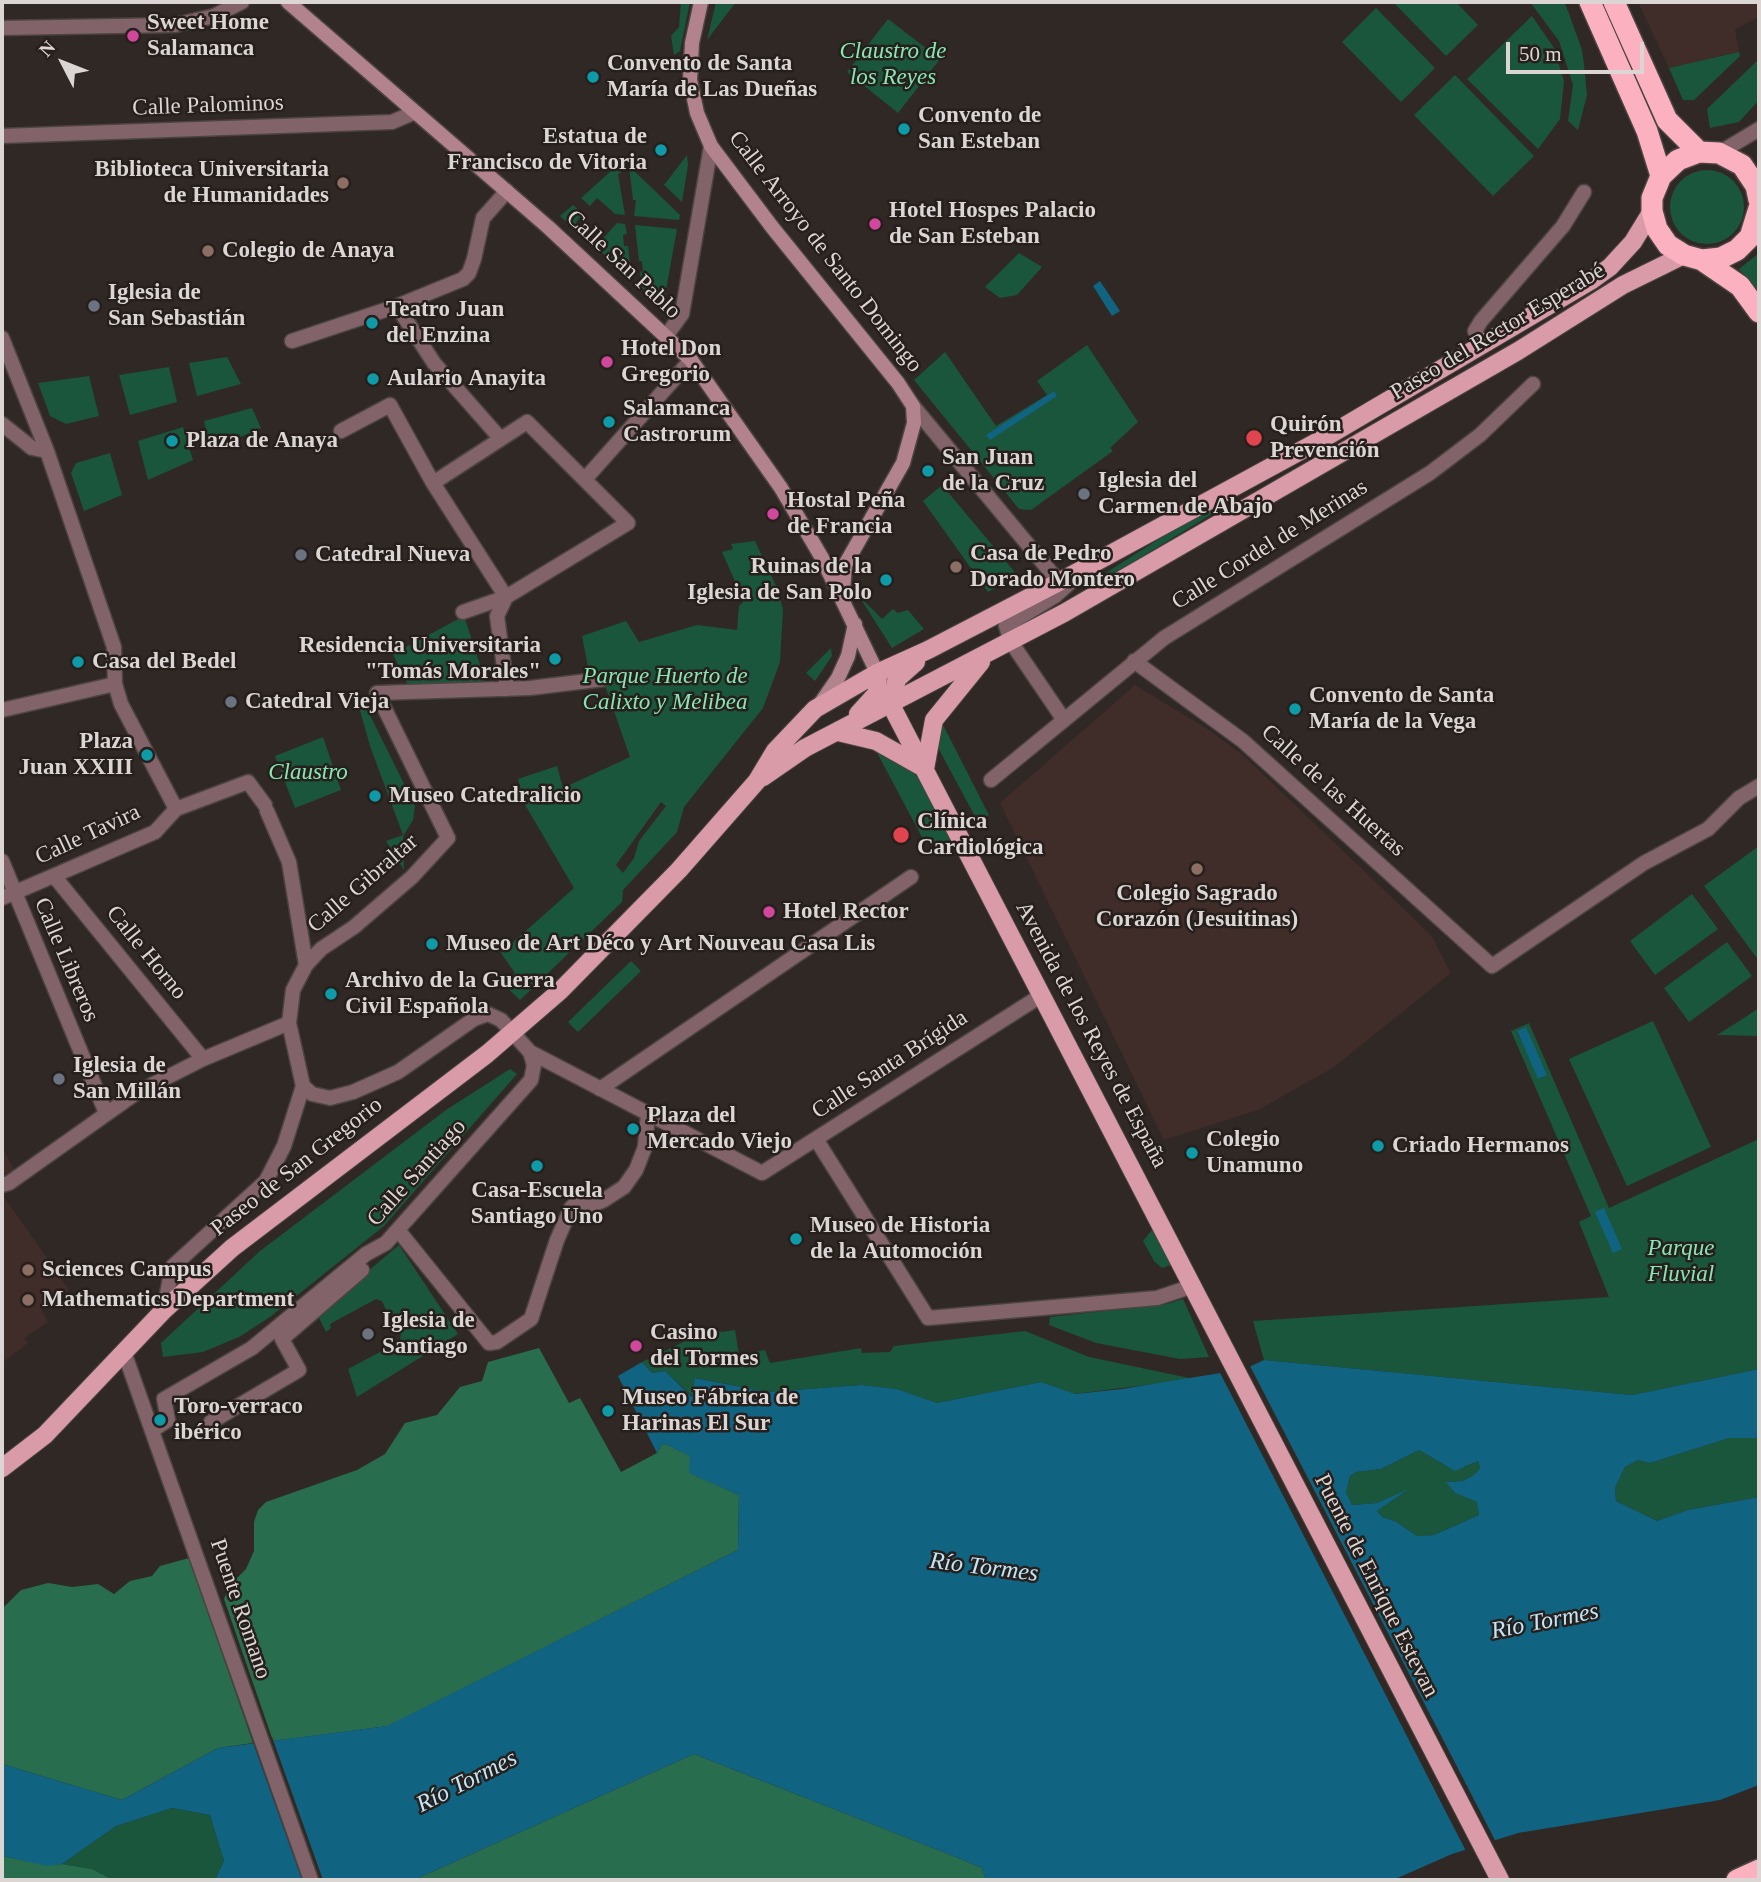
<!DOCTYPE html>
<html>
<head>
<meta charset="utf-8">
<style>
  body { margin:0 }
  #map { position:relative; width:1761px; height:1882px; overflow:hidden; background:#302825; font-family:"Times New Roman",serif }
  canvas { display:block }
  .frame { position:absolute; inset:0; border:4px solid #dbd6d4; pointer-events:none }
  .north { position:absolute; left:28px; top:28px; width:70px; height:70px; -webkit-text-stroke:5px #261f1c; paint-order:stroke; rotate:312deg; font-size:19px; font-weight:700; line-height:28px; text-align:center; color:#dbd6d4 }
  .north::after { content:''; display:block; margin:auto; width:24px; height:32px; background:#dbd6d4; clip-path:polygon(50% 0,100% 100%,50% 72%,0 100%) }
  .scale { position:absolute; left:1506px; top:42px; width:138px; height:32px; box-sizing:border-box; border:4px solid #dbd6d4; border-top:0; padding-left:9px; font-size:21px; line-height:24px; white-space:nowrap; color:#dbd6d4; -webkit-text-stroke:5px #261f1c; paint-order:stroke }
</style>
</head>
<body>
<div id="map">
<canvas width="1761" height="1882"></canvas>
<div class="frame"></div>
<div class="north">N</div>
<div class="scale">50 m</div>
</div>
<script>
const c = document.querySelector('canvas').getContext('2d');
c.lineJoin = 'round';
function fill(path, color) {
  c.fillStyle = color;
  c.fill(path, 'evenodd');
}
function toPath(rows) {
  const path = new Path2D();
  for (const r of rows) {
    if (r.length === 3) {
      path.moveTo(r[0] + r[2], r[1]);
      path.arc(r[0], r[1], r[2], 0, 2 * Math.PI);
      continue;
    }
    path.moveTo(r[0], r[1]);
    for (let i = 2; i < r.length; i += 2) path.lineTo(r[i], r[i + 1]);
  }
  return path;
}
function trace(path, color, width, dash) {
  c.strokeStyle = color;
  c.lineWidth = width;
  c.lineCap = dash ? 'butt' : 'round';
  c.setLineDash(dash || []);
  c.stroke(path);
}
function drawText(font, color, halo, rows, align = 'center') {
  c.font = font + ' "Times New Roman",serif';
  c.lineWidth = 5;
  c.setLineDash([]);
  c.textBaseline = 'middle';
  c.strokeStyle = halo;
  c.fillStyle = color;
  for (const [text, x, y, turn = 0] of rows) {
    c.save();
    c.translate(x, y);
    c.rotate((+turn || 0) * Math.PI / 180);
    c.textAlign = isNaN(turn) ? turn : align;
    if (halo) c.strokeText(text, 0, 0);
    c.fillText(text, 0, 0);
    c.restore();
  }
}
fill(toPath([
  [1638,2,1759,2,1759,17,1735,29,1739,52,1669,68],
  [1135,685,1209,730,1244,756,1431,935,1451,973,1334,1067,1258,1110,1164,1140,1000,803],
  [2,1148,15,1171,2,1194,69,1290,41,1309,48,1322,24,1338,28,1343,2,1363]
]), '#402c28');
fill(toPath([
  [681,2,690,2,680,51,674,55,671,36,679,27],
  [716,2,736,2,707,40],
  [1393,2,1456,2,1478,25,1446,56],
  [1530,2,1564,2,1568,11,1582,50,1584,65,1587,95,1578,130,1568,121,1573,85,1559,41],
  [1376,8,1435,68,1401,102,1342,42],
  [1532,16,1554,48,1564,81,1560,119,1538,149,1467,79],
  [888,19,940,59,898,113,847,72],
  [1739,52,1740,56,1694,100,1683,100,1669,68],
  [1759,59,1759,100,1739,122,1710,128,1707,109],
  [1455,75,1534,156,1493,196,1414,115],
  [687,155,688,165,682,202,664,185],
  [620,163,621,173,618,174,625,215,615,214,597,198,590,206,581,198],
  [629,166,680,215,679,220,634,216,636,200,633,200],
  [1707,207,37],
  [573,205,583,214,576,222,584,229,579,233,560,216],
  [617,223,625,224,627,234,623,235,624,246,628,246,632,279,587,240,592,236,600,242],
  [635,225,677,229,663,307,641,287,640,272,643,271,642,261,639,261],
  [1019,253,1042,267,1017,295,1000,298,985,287],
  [1759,253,1759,293,1739,269],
  [1087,345,1138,422,1110,448,1113,451,1031,510,1019,509,914,380,945,352,996,426,1047,395,1037,381],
  [227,357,241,384,197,396,189,363],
  [169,367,177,402,130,415,119,375],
  [89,376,99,416,66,424,50,416,38,383],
  [252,408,261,428,211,450,204,421],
  [183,427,193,460,148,480,138,441],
  [110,453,122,495,84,511,71,473,76,463],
  [942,485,1018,576,988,592,923,501],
  [1225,502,1227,505,1123,568,1088,589,1085,586,1175,529],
  [755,541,777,588,783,609,780,662,763,708,684,807,677,832,623,890,622,902,520,1000,502,983,515,973,501,953,574,888,524,803,518,779,557,766,563,788,630,757,600,671,589,672,582,636,626,621,639,642,697,625,737,630,739,606,747,598,737,586,722,552,733,549,731,544],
  [661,802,666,806,639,841,634,858,623,873,616,865],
  [859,596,882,619,893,609,898,613,908,610,924,629,892,648],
  [464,616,487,686,409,687,393,654],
  [831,648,832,656,815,681,806,673],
  [365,705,415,806,413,820,403,836,404,870,386,841,403,835,370,746,359,707],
  [941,721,989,815,978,822,935,742],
  [323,737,341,790,295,808,275,756],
  [875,749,907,765,919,778,952,841,940,844,924,841],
  [1759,846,1759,961,1704,886],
  [1692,894,1718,929,1655,975,1630,941],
  [1727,942,1752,976,1689,1022,1664,988],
  [631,961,641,971,578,1032,568,1022],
  [1759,1008,1759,1036,1717,1035,1744,1018],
  [1653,1021,1711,1147,1627,1186,1569,1059],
  [1529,1023,1609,1208,1759,1139,1759,1369,1632,1395,1264,1360,1253,1321,1609,1297,1579,1222,1591,1216,1511,1031],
  [1526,1028,1546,1075,1539,1079,1517,1032],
  [510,1069,517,1074,384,1226,270,1317,239,1337,203,1352,163,1357,161,1343,260,1251,446,1110],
  [1153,1229,1171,1265,1162,1268,1154,1261,1143,1241],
  [399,1245,458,1334,357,1397,348,1369,399,1342,401,1335,395,1327,395,1315,386,1310,382,1301,376,1299,330,1324,331,1328,326,1332,317,1314],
  [1183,1299,1209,1357,1180,1359,1096,1343,1049,1325,1050,1317,1167,1304],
  [710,1329,722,1332,735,1330,739,1355,765,1350,770,1363,861,1348,862,1353,890,1352,894,1346,1025,1331,1089,1357,1194,1379,1074,1394,1041,1382,937,1403,897,1389,862,1385,767,1392,696,1378,693,1397,665,1371,652,1373,642,1362],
  [1729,1438,1759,1438,1759,1497,1688,1510,1657,1521,1616,1501,1615,1488,1625,1467,1638,1460,1650,1463],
  [1419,1450,1448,1467,1465,1467,1478,1461,1480,1468,1475,1474,1463,1481,1447,1482,1455,1493,1478,1502,1479,1515,1434,1535,1417,1536,1395,1521,1382,1517,1377,1511,1405,1492,1377,1503,1352,1505,1346,1492,1350,1476,1356,1472,1381,1469],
  [172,1808,210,1815,224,1861,215,1880,113,1880,92,1869,62,1864,116,1826]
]), '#1a563b');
fill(toPath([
  [539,1348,569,1403,580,1398,621,1472,657,1453,663,1443,691,1456,690,1473,739,1495,738,1550,388,1726,273,1741,224,1599,230,1585,246,1569,254,1551,254,1522,258,1510,266,1502,357,1470,385,1454,405,1423,437,1415,460,1387,482,1381,488,1362],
  [189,1558,253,1743,218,1748,122,1800,2,1764,2,1609,21,1590,48,1583,72,1587,98,1584,114,1594,130,1581,152,1576,160,1566],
  [694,1754,961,1859,982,1868,986,1880,414,1880],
  [2,1856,47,1865,62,1864,92,1869,113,1880,2,1880]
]), '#286d4d');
fill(toPath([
  [1100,281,1120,311,1112,316,1093,286],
  [1054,391,1057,396,990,440,986,435],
  [1526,1027,1547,1075,1538,1079,1517,1031],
  [1604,1208,1622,1249,1613,1253,1595,1212],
  [1264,1360,1632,1395,1759,1369,1759,1438,1729,1438,1650,1463,1638,1460,1625,1467,1615,1488,1616,1501,1657,1521,1688,1510,1759,1497,1759,1785,1720,1800,1518,1833,1452,1854,1393,1880,986,1880,982,1868,961,1859,694,1754,414,1880,215,1880,224,1861,210,1815,172,1808,116,1826,62,1864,47,1866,2,1856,2,1764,122,1800,218,1748,387,1726,738,1550,739,1495,689,1473,690,1456,663,1443,657,1453,618,1376,642,1362,652,1373,665,1371,692,1397,695,1378,767,1392,862,1385,897,1389,937,1403,1041,1382,1075,1394,1122,1389,1245,1369],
  [1419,1450,1455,1471,1478,1461,1480,1468,1475,1474,1463,1481,1446,1482,1455,1493,1477,1502,1479,1515,1434,1535,1417,1536,1395,1521,1382,1517,1377,1511,1409,1489,1377,1503,1352,1505,1346,1492,1350,1476,1356,1472,1381,1469]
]), '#116382');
fill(toPath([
  [1249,1364,1497,1844,1467,1853,1219,1371],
  [272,1737,323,1880,302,1880,252,1740]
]), '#302825');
const street = toPath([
  [2,28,175,25,214,16,242,2],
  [2,136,392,122,413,113],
  [1719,153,1759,129],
  [397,306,434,363,500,438],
  [666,336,682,314,711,146],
  [2,338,47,451,114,647,115,684,121,704,176,809,248,782,265,805],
  [292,341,397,306,463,279,469,273,474,259,483,218,507,191],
  [1482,345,1475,331,1481,321,1563,226,1584,192],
  [913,406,1059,582],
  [2,424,32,448,47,451],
  [341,431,390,405,433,483,506,597],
  [586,478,691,360],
  [433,483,527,422,628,523,506,597,463,612],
  [506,597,497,616,507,689],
  [1134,661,1243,741,1492,966,1644,863,1708,829,1739,798,1759,786],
  [377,693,530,688,604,679],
  [2,710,115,684],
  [1064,720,1011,642,1006,626,1055,596,1074,579],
  [991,780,1164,638,1430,473,1480,435,1533,384],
  [267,811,289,862,306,965,293,990,289,1023,303,1086],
  [2,861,106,1113],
  [54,876,203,1059],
  [2,898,155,832,176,809],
  [306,965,321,949,354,927,412,877,448,838,377,693],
  [303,1086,312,1094,330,1098,353,1092,398,1072,474,1019,488,1014,501,1020,530,1052,762,1173,1042,995],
  [600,1089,911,877],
  [816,1139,928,1318,1157,1298,1193,1286],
  [2,1185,9,1183,136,1093,203,1059,289,1023],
  [398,1230,489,1343,497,1342,531,1319,557,1240,571,1208,575,1204,593,1205,604,1200,624,1187,636,1170,645,1147,648,1114],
  [164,1310,172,1267,266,1181,284,1146,303,1086],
  [124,1352,311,1880],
  [211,1422,299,1370,282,1339,362,1270],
  [153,1430,168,1420,164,1399,252,1348,366,1254,386,1243,531,1080,534,1065,530,1052]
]);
const secondary = toPath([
  [288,2,548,227,691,360,781,488,822,558,882,683],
  [701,2,692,43,690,80,697,113,711,146,772,227,898,383,913,406,914,423,903,463,845,565,843,591],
  [820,704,838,678,848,656,855,624]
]);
const primary = toPath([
  [891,705,1500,1880],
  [891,705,897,679,916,662],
  [858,714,877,693,877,673],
  [838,732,876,741,922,767],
  [925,769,934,720,981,662],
  [763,777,805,748,1064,613,1518,351,1623,285,1684,255],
  [2,1468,45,1435,164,1310,232,1248,487,1054,560,991,679,870,757,781,775,751,815,709,877,673,928,650,1059,582,1326,437,1592,280,1610,267,1633,242,1652,211]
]);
const highway = toPath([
  [1590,2,1647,131,1661,176],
  [1614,2,1667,120,1699,152],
  [1759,200,1756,186,1742,165,1719,153,1699,152,1678,160,1661,176,1652,198,1652,211,1657,229,1668,245,1684,255,1702,260,1721,258,1737,250,1750,237,1759,208],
  [1702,260,1740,286,1759,312],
  [1737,1880,1759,1870]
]);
trace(street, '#4b4441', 17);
trace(secondary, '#4b4441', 17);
trace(primary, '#4b4441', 20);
trace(highway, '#4b4441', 24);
trace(street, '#816369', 14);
trace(secondary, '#b2838c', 14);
trace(primary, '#d89ba7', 18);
trace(highway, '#fbb1c0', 21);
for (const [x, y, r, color] of [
  [133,36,7,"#d1479c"],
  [593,77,7,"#0f9aa8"],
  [904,129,7,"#0f9aa8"],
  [661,150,7,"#0f9aa8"],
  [343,183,7,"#8d6e63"],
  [875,224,7,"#d1479c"],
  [208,251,7,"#8d6e63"],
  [94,306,7,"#6b7280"],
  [372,323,7,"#0f9aa8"],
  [607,362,7,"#d1479c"],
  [373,379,7,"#0f9aa8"],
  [609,422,7,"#0f9aa8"],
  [1254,438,9,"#e0444e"],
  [172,441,7,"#0f9aa8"],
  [928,471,7,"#0f9aa8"],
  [1084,494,7,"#6b7280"],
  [773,514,7,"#d1479c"],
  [301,555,7,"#6b7280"],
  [956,567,7,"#8d6e63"],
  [886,580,7,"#0f9aa8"],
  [555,659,7,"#0f9aa8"],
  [78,662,7,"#0f9aa8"],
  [231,702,7,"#6b7280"],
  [1295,709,7,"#0f9aa8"],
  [147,755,7,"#0f9aa8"],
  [375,796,7,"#0f9aa8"],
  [901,835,9,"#e0444e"],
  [1197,869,7,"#8d6e63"],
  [769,912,7,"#d1479c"],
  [432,944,7,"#0f9aa8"],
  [331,994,7,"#0f9aa8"],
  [59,1079,7,"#6b7280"],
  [633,1129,7,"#0f9aa8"],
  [1378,1146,7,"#0f9aa8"],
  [1192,1153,7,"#0f9aa8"],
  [537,1166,7,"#0f9aa8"],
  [796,1239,7,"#0f9aa8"],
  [28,1270,7,"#8d6e63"],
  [28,1300,7,"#8d6e63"],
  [368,1334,7,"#6b7280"],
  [636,1346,7,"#d1479c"],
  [608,1411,7,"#0f9aa8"],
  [160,1420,7,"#0f9aa8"]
]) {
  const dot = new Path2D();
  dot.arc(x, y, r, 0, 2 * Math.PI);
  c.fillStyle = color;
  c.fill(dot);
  trace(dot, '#261f1c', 2.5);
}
drawText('bold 23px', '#dbd6d4', '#261f1c', [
  ["Sweet Home",147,23],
  ["Salamanca",147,49],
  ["Convento de Santa",607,64],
  ["María de Las Dueñas",607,90],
  ["Convento de",918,116],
  ["San Esteban",918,142],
  ["Estatua de",647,137,"right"],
  ["Francisco de Vitoria",647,163,"right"],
  ["Biblioteca Universitaria",329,170,"right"],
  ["de Humanidades",329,196,"right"],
  ["Hotel Hospes Palacio",889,211],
  ["de San Esteban",889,237],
  ["Colegio de Anaya",222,251],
  ["Iglesia de",108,293],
  ["San Sebastián",108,319],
  ["Teatro Juan",386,310],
  ["del Enzina",386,336],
  ["Hotel Don",621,349],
  ["Gregorio",621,375],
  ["Aulario Anayita",387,379],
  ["Salamanca",623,409],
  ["Castrorum",623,435],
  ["Quirón",1270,425],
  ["Prevención",1270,451],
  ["Plaza de Anaya",186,441],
  ["San Juan",942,458],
  ["de la Cruz",942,484],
  ["Iglesia del",1098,481],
  ["Carmen de Abajo",1098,507],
  ["Hostal Peña",787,501],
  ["de Francia",787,527],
  ["Casa de Pedro",970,554],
  ["Dorado Montero",970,580],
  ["Catedral Nueva",315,555],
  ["Ruinas de la",872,567,"right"],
  ["Iglesia de San Polo",872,593,"right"],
  ["Residencia Universitaria",541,646,"right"],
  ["\"Tomás Morales\"",541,672,"right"],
  ["Casa del Bedel",92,662],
  ["Convento de Santa",1309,696],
  ["María de la Vega",1309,722],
  ["Catedral Vieja",245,702],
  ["Plaza",133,742,"right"],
  ["Juan XXIII",133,768,"right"],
  ["Museo Catedralicio",389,796],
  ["Clínica",917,822],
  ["Cardiológica",917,848],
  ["Colegio Sagrado",1197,894,"center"],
  ["Corazón (Jesuitinas)",1197,920,"center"],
  ["Hotel Rector",783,912],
  ["Museo de Art Déco y Art Nouveau Casa Lis",446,944],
  ["Archivo de la Guerra",345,981],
  ["Civil Española",345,1007],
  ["Iglesia de",73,1066],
  ["San Millán",73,1092],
  ["Plaza del",647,1116],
  ["Mercado Viejo",647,1142],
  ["Colegio",1206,1140],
  ["Unamuno",1206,1166],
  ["Criado Hermanos",1392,1146],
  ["Casa-Escuela",537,1191,"center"],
  ["Santiago Uno",537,1217,"center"],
  ["Museo de Historia",810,1226],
  ["de la Automoción",810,1252],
  ["Sciences Campus",42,1270],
  ["Mathematics Department",42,1300],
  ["Iglesia de",382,1321],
  ["Santiago",382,1347],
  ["Casino",650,1333],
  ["del Tormes",650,1359],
  ["Museo Fábrica de",622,1398],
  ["Harinas El Sur",622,1424],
  ["Toro-verraco",174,1407],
  ["ibérico",174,1433]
], 'left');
drawText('italic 23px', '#86e7b5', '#261f1c', [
  ["Claustro de",893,52],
  ["los Reyes",893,78],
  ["Parque Huerto de",665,677],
  ["Calixto y Melibea",665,703],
  ["Claustro",308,773],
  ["Parque",1681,1249],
  ["Fluvial",1681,1275]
]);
drawText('23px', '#dbd6d4', '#261f1c', [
  ["Calle Palominos",208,106,-2],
  ["Calle Arroyo de Santo Domingo",825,252,52],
  ["Calle San Pablo",623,265,43],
  ["Paseo del Rector Esperabé",1498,332,-31],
  ["Calle Cordel de Merinas",1270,545,-32],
  ["Calle de las Huertas",1333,791,42],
  ["Calle Tavira",88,835,-25],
  ["Calle Gibraltar",363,884,-41],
  ["Calle Horno",146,953,51],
  ["Calle Libreros",66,960,67],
  ["Avenida de los Reyes de España",1091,1035,62],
  ["Calle Santa Brígida",890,1065,-33],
  ["Paseo de San Gregorio",297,1167,-38],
  ["Calle Santiago",417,1173,-48],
  ["Puente de Enrique Estevan",1376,1586,63],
  ["Puente Romano",240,1609,71]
]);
drawText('italic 24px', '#c0e6f9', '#261f1c', [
  ["Río Tormes",984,1568,7],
  ["Río Tormes",1545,1622,-11],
  ["Río Tormes",467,1782,-27]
]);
</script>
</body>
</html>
